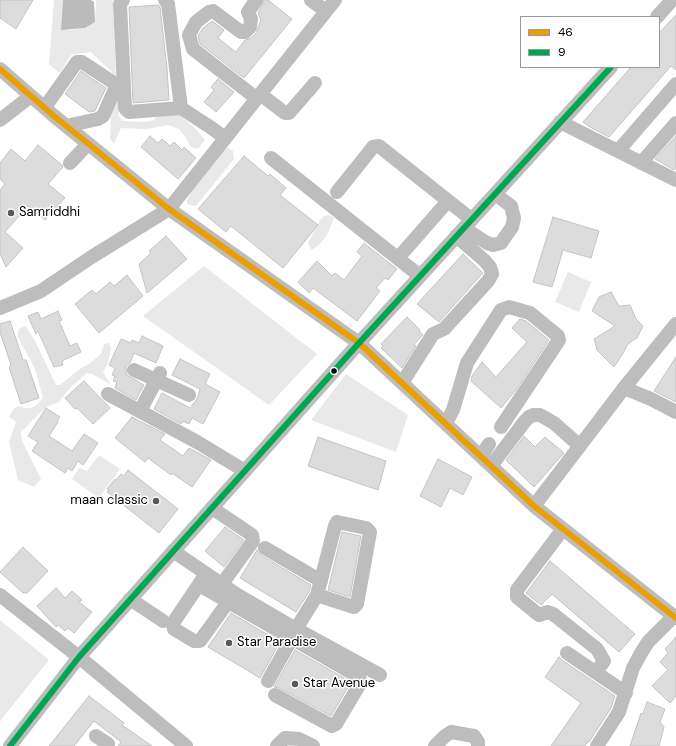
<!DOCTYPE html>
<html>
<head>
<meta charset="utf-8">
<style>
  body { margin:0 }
  #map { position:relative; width:676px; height:746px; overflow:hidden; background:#fff; font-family:"DM Sans",sans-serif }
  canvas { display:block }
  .legend { position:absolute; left:520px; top:16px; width:140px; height:52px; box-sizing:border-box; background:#fff; border:1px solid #999; margin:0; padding:5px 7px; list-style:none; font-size:12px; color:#000 }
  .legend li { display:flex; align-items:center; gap:8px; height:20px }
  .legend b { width:20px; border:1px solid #999 }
</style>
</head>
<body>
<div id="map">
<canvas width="676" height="746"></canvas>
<ul class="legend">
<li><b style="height:5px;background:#eb9e00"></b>46</li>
<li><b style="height:5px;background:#00a651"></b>9</li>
</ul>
</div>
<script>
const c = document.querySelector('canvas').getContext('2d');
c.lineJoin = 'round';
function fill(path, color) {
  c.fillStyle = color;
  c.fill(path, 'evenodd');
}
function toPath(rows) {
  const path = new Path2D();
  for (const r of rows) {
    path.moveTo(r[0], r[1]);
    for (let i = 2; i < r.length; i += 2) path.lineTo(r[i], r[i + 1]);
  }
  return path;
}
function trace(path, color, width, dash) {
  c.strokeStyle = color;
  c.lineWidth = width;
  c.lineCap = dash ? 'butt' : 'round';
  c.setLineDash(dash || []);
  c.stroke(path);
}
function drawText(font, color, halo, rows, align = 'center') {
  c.font = font + ' "DM Sans",sans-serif';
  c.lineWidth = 3;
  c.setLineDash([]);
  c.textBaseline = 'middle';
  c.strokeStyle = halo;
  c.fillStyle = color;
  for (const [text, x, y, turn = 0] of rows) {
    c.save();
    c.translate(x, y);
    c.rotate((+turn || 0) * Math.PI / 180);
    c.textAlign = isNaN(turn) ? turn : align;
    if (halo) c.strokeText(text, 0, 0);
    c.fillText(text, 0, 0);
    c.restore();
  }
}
fill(toPath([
  [54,0,63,0,61,29,70,30,85,28,95,22,96,0,113,0,116,76,91,52,71,55,60,73,49,65],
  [108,99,118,100,119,116,123,121,143,122,154,120,159,113,172,109,194,127,205,140,198,149,191,147,186,138,179,129,168,125,147,129,121,128,114,144,110,139,111,118,107,107],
  [226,146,233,151,234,159,196,206,189,205,186,202,190,194],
  [329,215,334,218,327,235,318,246,311,250,308,243,321,219,324,216],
  [204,266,317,354,269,405,143,316],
  [568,272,591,282,579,312,555,302],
  [25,326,27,328,35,341,56,385,60,385,81,368,88,365,101,354,104,344,109,343,111,349,108,363,103,372,110,384,92,374,87,373,70,388,59,402,46,407,21,432,22,441,41,479,34,487,18,480,9,442,16,422,9,417,14,408,19,406,25,408,31,408,37,404,43,398,35,369,18,337,18,331,20,328],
  [346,374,408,415,396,452,311,420],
  [99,455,120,469,99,498,72,479,79,468,87,471],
  [0,620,49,660,0,721]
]), '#e9e9e9');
fill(toPath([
  [63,0,91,0,94,2,95,22,85,28,61,30]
]), '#bbb');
const building = toPath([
  [0,0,33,0,16,29,0,18,0,0],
  [264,0,268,0,292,19,244,78,200,44,198,36,203,28,212,21,224,30,218,38,236,52,245,40,251,38,256,33,261,20,258,13,264,0],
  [158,5,160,7,167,68,169,100,133,103,129,7,158,5],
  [676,15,676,70,671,66,609,137,590,127,583,122,631,67,659,67,659,33,676,15],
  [81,71,106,88,95,111,89,112,65,94,81,71],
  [218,79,234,92,216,112,204,102,214,90,211,87,218,79],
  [150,136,158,143,162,139,170,146,174,142,182,150,184,147,196,158,178,179,141,147,150,136],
  [676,136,676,168,674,170,655,159,676,136],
  [38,145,62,165,63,167,48,184,65,198,45,220,28,206,5,232,23,248,6,267,0,254,0,190,5,184,0,179,0,163,11,149,25,161,38,145],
  [244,156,268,176,270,174,286,188,280,195,318,225,283,268,231,226,226,232,198,209,244,156],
  [553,217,599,231,591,258,563,250,552,287,533,282,553,217],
  [166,236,187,259,147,293,139,264,151,253,149,251,166,236],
  [364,243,397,269,388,280,385,278,376,288,380,291,357,321,313,288,309,293,298,282,317,261,332,276,335,273,344,280,362,256,357,252,364,243],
  [463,254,483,273,439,322,417,304,463,254],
  [127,275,143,296,99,333,75,304,92,290,96,294,110,282,114,286,127,275],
  [611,292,619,306,630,305,636,319,643,326,637,338,628,344,622,355,614,367,597,350,594,339,615,326,592,311,599,297,611,292],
  [58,311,62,320,59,321,70,346,77,343,81,352,62,361,63,365,54,367,38,331,36,334,28,316,38,312,41,319,58,311],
  [407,317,420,330,419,331,423,335,414,344,416,346,402,368,381,348,383,346,381,344,407,317],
  [520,319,526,321,549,340,516,390,501,408,471,381,472,376,482,362,496,377,527,342,512,328,520,319],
  [10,321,23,360,26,360,39,398,21,404,9,367,11,365,0,332,0,324,10,321],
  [142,336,163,346,156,363,134,353,130,363,126,366,126,370,127,375,144,385,136,400,115,388,117,382,113,381,115,376,112,375,115,368,109,365,121,339,131,343,132,340,139,343,142,336],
  [676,357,676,402,654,391,676,357],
  [180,359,210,374,205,384,220,392,203,424,192,418,189,424,182,421,181,424,154,409,162,393,190,408,197,399,200,389,172,375,180,359],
  [84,381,110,408,93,424,77,408,75,409,65,398,84,381],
  [46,408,60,417,57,421,58,422,49,436,72,451,84,434,98,443,83,465,78,461,72,471,68,468,65,473,32,451,38,442,28,436,46,408],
  [132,417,165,434,160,440,183,456,189,448,211,460,192,487,172,473,171,475,148,458,145,462,115,438,132,417],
  [524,436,535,447,545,437,564,453,534,487,506,460,524,436],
  [318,437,386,461,378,490,308,466,318,437],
  [438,459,472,477,463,495,450,488,441,507,420,496,438,459],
  [128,470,178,509,159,533,107,492,109,490,107,489,115,479,116,480,121,474,124,476,128,470],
  [225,527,244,540,224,567,205,551,225,527],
  [342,532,361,536,350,597,328,590,342,532],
  [23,547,48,571,27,593,23,593,0,572,23,547],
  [257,550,261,555,311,585,309,592,296,612,240,578,257,550],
  [550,561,635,634,619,652,552,594,541,605,526,593,550,561],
  [56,588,65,598,72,591,82,600,79,602,92,612,74,633,68,628,65,631,58,625,56,627,37,606,56,588],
  [231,613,280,642,260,678,208,647,231,613],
  [676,637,676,696,670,703,652,686,668,670,660,662,668,653,665,649,676,637],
  [295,650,351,682,331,716,279,688,274,687,295,650],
  [559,657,562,660,615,696,611,708,589,742,588,741,585,746,551,746,581,703,545,677,559,657],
  [89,696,124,723,122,725,152,746,118,746,121,742,94,721,74,746,49,746,89,696],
  [647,702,665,709,660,722,664,727,659,746,630,746,641,713,643,714,647,702]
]);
fill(building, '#dcdcdc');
trace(building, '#c4c4c4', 1);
trace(toPath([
  [123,0,120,4,125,108,129,112,181,108,213,129,225,138],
  [165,0,168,4,181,108],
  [256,0,248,12,251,19,250,27,245,32,241,32,213,11,209,12,196,22,189,35,193,49,256,98],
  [311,0,326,11],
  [657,17,672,0],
  [0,69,54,116,169,209,359,343,534,506,676,618],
  [260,94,285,113,289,113,315,83],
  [45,107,77,62,82,62,114,83,115,89,103,116,98,119,66,126],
  [0,120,31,96],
  [560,122,676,180],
  [618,151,676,84],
  [271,158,420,276],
  [70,163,88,144],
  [641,163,676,123],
  [337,192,373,147,379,146,471,219],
  [464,228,487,243,493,245,501,243,512,227,514,218,511,206,495,194],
  [398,258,448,201],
  [0,308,41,291,90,258,169,209,335,0],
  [134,370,189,395],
  [402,383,433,334,444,329,488,281,492,274,490,267,484,260,456,236],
  [624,388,651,399,676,412],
  [108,394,197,442,245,471],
  [140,411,160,373],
  [446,423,453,410,467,363,501,310,509,307,530,313,558,336,559,340,501,427],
  [481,456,489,444],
  [491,466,525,421,529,417,533,415,540,415,554,423,580,446],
  [534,506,624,388,676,324],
  [212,508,252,535,253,541,222,584],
  [563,529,517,590,517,597,539,615,548,612,553,614,597,649,604,661,601,665],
  [265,548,321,581],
  [173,551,236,594,296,629,317,595,354,607,357,604,370,532,366,528,337,522,335,526,317,595],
  [204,577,173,623,174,629,194,641,200,641,228,602],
  [199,585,359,677,361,682,336,724,332,726,275,695],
  [0,595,79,657,186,746],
  [130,599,163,621],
  [296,629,380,675],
  [567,653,626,693],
  [268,681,292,638],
  [96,736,108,744,108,746],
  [10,746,79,657,359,343,611,67],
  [277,746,285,738,299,739,313,746],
  [435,746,445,736,451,732,474,736,478,742,478,746],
  [597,746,619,712,633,668,641,653,648,642,674,616]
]), '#bdbdbd', 14);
trace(toPath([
  [0,69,54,116,169,209,359,343,534,506,676,618]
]), '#eb9e00', 6);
trace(toPath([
  [10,746,79,657,359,343,611,67]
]), '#00a651', 6);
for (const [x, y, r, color] of [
  [11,213,4,"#595959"],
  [334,371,3.5,"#000"],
  [156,501,4,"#595959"],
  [229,643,4,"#595959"],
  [295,684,4,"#595959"]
]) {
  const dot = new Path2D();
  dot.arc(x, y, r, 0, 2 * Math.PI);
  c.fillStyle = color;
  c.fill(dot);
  trace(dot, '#fff', 1.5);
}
drawText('13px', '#000', '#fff', [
  ["Samriddhi",19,213],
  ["maan classic",148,501,"right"],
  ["Star Paradise",237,643],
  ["Star Avenue",303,684]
], 'left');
</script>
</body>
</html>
